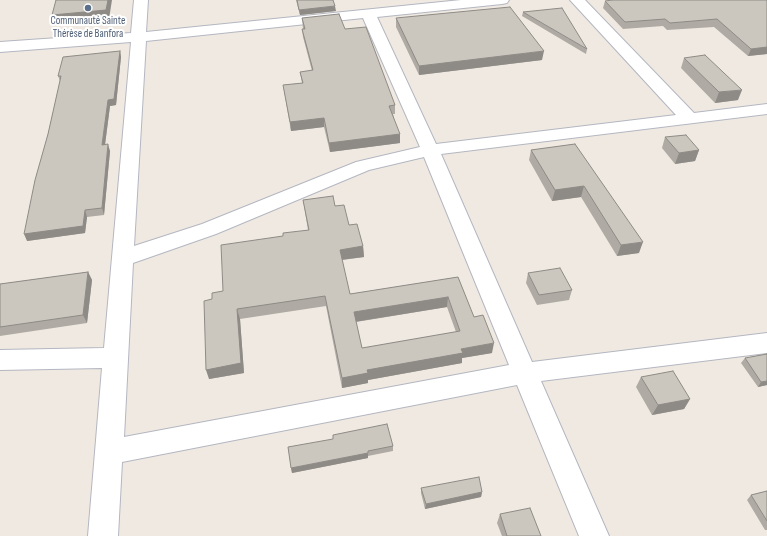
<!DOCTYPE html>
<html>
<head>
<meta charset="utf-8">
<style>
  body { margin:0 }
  canvas { display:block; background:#efe9e1 }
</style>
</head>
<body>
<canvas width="767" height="536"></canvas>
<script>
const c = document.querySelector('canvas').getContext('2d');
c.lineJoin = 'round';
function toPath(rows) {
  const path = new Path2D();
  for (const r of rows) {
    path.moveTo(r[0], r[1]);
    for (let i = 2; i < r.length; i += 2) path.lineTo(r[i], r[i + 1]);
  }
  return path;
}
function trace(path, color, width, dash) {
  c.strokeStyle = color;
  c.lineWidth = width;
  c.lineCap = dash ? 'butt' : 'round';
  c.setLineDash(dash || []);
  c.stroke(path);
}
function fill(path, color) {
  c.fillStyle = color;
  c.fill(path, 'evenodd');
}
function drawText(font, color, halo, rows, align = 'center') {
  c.font = font + ' "Sofia Sans Condensed",sans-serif';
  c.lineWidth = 4;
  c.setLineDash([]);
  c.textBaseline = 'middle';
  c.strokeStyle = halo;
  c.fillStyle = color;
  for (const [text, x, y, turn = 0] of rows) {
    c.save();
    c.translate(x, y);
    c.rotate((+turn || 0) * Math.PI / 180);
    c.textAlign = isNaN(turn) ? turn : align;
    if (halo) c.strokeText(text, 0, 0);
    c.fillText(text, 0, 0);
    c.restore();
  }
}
const street = toPath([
  [134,0,148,0,146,32,461,0,509,0,507,3,502,4,377,17,436,144,676,115,570,0,585,0,694,113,767,104,767,114,441,154,532,362,767,333,767,353,541,381,609,536,579,536,517,385,122,462,118,536,88,536,102,368,0,370,0,350,104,348,131,42,0,52,0,42,131,33,134,0],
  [363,18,420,147,356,162,202,224,134,246,146,41,363,18],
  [424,157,509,365,124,437,133,263,216,234,369,170,424,157]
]);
trace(street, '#b4b7c1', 2);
fill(street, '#fff');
fill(toPath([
  [296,0,336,11,300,15,297,4],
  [767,0,767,54,748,56,714,27,667,30,663,26,623,29,603,8,605,1],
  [523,12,587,49,586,54,522,16],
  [302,18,345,29,395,105,395,114,393,114,400,143,330,152,324,127,291,131,283,85,302,83,300,72,312,71,303,37,302,29,303,29],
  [396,18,542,60,419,75,396,27],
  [120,51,121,57,116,105,110,106,105,145,110,151,104,215,87,217,85,233,27,241,48,134,60,81,58,76],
  [684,58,738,100,715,103,681,68],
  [665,137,699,150,695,161,675,164,662,148],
  [575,144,639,253,617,256,581,197,552,201,529,160,531,150],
  [303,200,335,206,363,246,364,257,342,260,350,294,458,277,474,317,492,353,462,358,462,363,368,380,368,383,342,388,326,306,240,319,244,373,209,379,212,299,223,291,283,236,308,230],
  [447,307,456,332,362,348,356,322],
  [88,272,92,280,87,323,0,336,0,284],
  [528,273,572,290,569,300,537,305,526,283],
  [767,354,767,385,758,387,741,363,745,358],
  [641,377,690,399,684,409,652,415,636,387],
  [393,446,393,451,368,456,368,458,292,473,288,447],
  [421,488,482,492,481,497,425,509,421,493],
  [767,491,767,530,765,530,747,500,751,495],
  [500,514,541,536,502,536,497,523]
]), '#afaba4');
fill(toPath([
  [108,0,112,0,109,19,55,24,52,15],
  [335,6,336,11,300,15,299,10],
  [767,47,767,54,748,56,751,49],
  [120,51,121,57,116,105,110,106,104,152,102,145,108,100],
  [544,51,542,60,419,75,419,66],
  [742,90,738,100,715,103,719,92],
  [324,118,324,127,291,131,290,122],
  [400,134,400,143,330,152,329,143],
  [108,144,110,151,104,215,102,208],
  [699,150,695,161,675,164,679,153],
  [584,186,581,197,552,201,555,190],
  [85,210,87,217,85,233,27,241,24,234],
  [643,242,639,253,617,256,621,245],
  [363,246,364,257,340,260,340,250],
  [88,272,92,280,87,323,83,315],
  [448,297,447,307,354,322,354,312],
  [237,309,240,319,244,373,209,379,206,370],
  [494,343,492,353,462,358,462,363,368,380,368,383,342,388,342,378,367,370,461,349],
  [767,381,767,385,758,387,761,382],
  [690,399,684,409,652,415,658,405],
  [368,453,368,458,292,473,291,468],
  [482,492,481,497,425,509,426,504]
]), '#8e8b86');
const building = toPath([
  [56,0,108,0,106,10,52,15,56,0],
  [297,0,333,0,335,6,299,10,297,0],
  [612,0,767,0,767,47,751,49,717,19,670,23,665,19,625,22,605,1,612,0],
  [510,7,544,51,419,66,396,18,510,7],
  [562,8,587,49,523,12,562,8],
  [339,14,345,29,366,27,395,105,389,106,400,134,329,143,324,118,290,122,283,85,303,83,300,72,313,70,302,29,305,29,302,18,339,14],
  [120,51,114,99,108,100,102,145,108,144,102,208,85,210,83,226,24,234,35,180,48,134,61,76,58,76,63,57,120,51],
  [705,55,742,90,719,92,684,58,705,55],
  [686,135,699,150,679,153,665,137,686,135],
  [575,144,643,242,621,245,584,186,555,190,531,150,575,144],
  [333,196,335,206,344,205,349,225,357,224,363,246,340,250,350,294,458,277,474,317,483,315,494,343,461,349,463,353,367,370,368,373,342,378,325,296,237,309,241,363,206,370,204,301,212,299,212,293,223,291,221,245,283,236,283,233,309,230,303,200,333,196],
  [448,297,460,331,362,348,354,312,448,297],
  [560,268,572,290,539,295,528,273,560,268],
  [88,272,83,315,0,327,0,284,88,272],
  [767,354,767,381,761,382,745,358,767,354],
  [673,371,690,399,658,405,641,377,673,371],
  [387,424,393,446,368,451,368,453,291,468,288,447,333,439,333,435,387,424],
  [479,477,482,492,426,504,421,488,479,477],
  [767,491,767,521,751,495,767,491],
  [530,508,541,536,507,536,500,514,530,508]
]);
fill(building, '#cbc7bf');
trace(building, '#8e8b86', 1);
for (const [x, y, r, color] of [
  [88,8,4,"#5c6f8a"]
]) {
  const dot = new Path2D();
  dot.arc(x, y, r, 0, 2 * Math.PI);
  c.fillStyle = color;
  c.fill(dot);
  trace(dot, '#fff', 1.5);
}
drawText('11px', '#4e5e75', '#fff', [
  ["Communauté Sainte",88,21],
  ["Thérèse de Banfora",88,34]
]);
</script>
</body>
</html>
